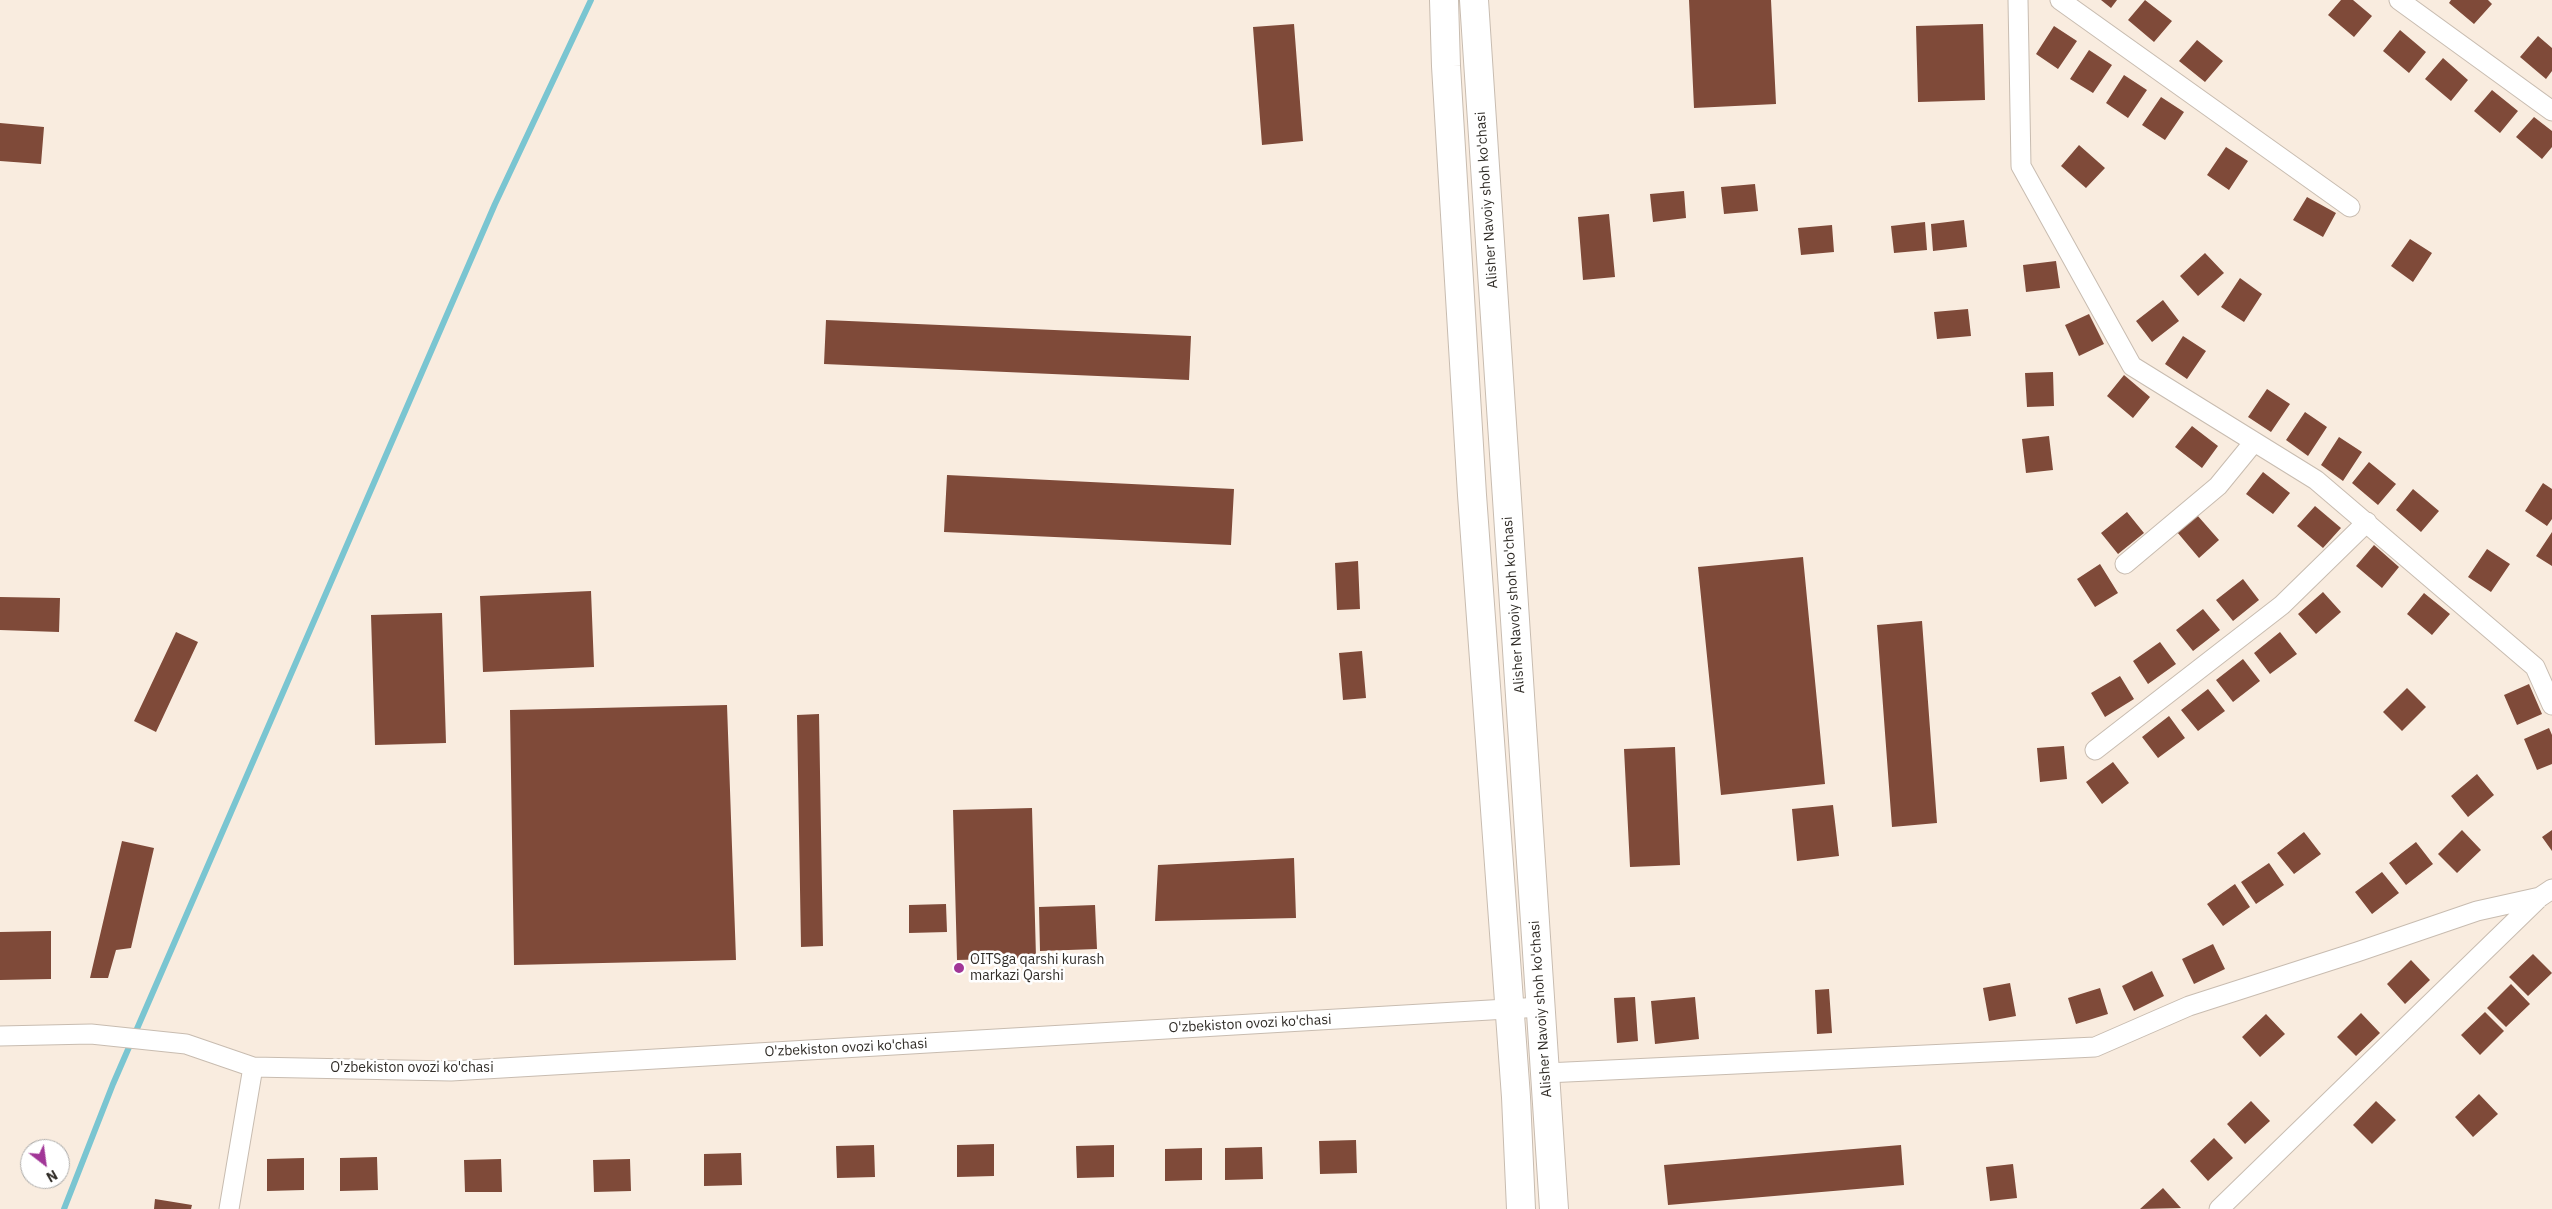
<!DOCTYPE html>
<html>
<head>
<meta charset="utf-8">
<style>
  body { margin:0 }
  #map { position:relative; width:2552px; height:1209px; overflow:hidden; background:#f9ecdf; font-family:"IBM Plex Sans",sans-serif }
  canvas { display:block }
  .north { position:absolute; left:20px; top:1139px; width:50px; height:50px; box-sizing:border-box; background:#fff; border:1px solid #acaba9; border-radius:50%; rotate:150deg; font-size:14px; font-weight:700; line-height:20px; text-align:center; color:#302c27 }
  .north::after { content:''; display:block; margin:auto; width:18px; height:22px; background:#a13697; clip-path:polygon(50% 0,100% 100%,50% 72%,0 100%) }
</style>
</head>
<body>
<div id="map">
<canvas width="2552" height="1209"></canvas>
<div class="north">N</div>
</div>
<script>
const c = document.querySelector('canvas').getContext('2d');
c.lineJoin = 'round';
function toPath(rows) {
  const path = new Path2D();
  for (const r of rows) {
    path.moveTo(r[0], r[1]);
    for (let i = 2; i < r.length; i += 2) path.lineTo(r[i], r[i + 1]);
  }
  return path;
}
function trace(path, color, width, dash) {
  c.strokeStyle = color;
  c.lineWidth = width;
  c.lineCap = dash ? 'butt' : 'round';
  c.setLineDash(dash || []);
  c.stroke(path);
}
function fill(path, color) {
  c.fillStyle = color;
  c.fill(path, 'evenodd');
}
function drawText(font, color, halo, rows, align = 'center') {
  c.font = font + ' "IBM Plex Sans",sans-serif';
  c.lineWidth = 5;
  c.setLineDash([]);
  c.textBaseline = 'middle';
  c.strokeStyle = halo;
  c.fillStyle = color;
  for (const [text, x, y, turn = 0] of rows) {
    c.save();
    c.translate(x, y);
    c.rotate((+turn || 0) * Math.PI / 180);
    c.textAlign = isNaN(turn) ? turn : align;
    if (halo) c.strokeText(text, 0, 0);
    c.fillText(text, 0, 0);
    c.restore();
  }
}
trace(toPath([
  [64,1209,113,1084,495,204,591,0]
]), '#7ac5d1', 6);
fill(toPath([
  [1689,0,1771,0,1776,104,1694,108],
  [2101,0,2117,0,2111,8],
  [2145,0,2172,21,2154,42,2128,20],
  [2341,0,2353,0,2372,16,2354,37,2328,15],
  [2451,0,2488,0,2492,4,2474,24,2449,3],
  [1294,24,1303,141,1262,145,1253,27],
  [1983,24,1985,100,1918,102,1916,26],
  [2054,26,2077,41,2058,69,2036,54],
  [2400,30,2426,52,2409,73,2383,51],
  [2538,36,2552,48,2552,71,2546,79,2520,57],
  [2197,40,2223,61,2205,82,2179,61],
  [2089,50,2112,65,2093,93,2070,79],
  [2443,58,2468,80,2451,101,2425,79],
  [2124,75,2147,90,2128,118,2106,103],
  [2492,90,2518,111,2500,133,2474,111],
  [2161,97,2184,112,2165,140,2142,125],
  [2534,117,2552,131,2552,147,2542,159,2516,137],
  [0,123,44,127,41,164,0,161],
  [2079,145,2105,168,2086,188,2061,166],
  [2226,147,2248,161,2229,190,2207,175],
  [1755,184,1758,211,1724,214,1721,187],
  [1684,191,1686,218,1653,222,1650,194],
  [2307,197,2336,213,2323,237,2293,220],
  [1609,214,1615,277,1583,280,1578,217],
  [1964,220,1967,247,1933,251,1931,224],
  [1925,222,1927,250,1894,253,1891,226],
  [1832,225,1834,252,1801,255,1798,228],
  [2410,239,2432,253,2413,282,2391,266],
  [2205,253,2224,273,2198,296,2180,276],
  [2056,261,2060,288,2026,292,2023,265],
  [2240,278,2262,294,2244,322,2221,307],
  [2163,300,2179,321,2152,342,2136,321],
  [1968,309,1971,336,1937,339,1934,312],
  [2089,314,2104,344,2079,356,2065,325],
  [826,320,1191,336,1189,380,824,364],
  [2183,336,2206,351,2187,379,2165,364],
  [2053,372,2054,406,2027,407,2025,373],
  [2124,375,2150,397,2133,418,2107,396],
  [2267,389,2290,404,2271,432,2248,417],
  [2305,412,2327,427,2308,456,2286,440],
  [2192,426,2218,446,2202,468,2175,447],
  [2049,436,2053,470,2026,473,2022,439],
  [2339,437,2362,452,2343,481,2321,465],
  [2369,462,2396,484,2378,505,2352,483],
  [2263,472,2290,493,2273,514,2246,494],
  [947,475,1234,489,1231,545,944,532],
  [2543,483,2552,489,2552,519,2547,526,2525,511],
  [2413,489,2439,511,2421,532,2396,510],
  [2315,506,2341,528,2323,548,2297,526],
  [2127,512,2144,533,2118,554,2101,533],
  [2197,515,2219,540,2199,558,2177,532],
  [2552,532,2552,566,2536,556],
  [2374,545,2399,567,2382,588,2356,566],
  [2487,549,2510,564,2491,592,2468,577],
  [1803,557,1825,784,1721,795,1698,567],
  [1358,561,1360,609,1337,610,1335,563],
  [2100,564,2118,593,2095,607,2077,579],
  [2243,579,2259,600,2233,621,2216,600],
  [591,591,594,667,483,672,480,596],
  [2323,592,2341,612,2316,634,2298,614],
  [2424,593,2450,614,2432,635,2407,614],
  [0,597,60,598,59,632,0,630],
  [2203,609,2220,630,2193,651,2176,630],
  [442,613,446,743,375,745,371,615],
  [1922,621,1937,823,1892,827,1877,625],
  [176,632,198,642,156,732,134,721],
  [2280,632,2297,654,2270,674,2254,653],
  [2160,642,2176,664,2148,684,2133,661],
  [1362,651,1366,698,1343,700,1339,653],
  [2243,659,2260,681,2233,702,2216,680],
  [2120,676,2134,699,2105,717,2091,693],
  [2529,684,2542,714,2517,725,2504,695],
  [2407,688,2426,707,2402,731,2383,712],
  [2208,689,2225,711,2198,731,2181,710],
  [727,705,736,960,514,965,510,710],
  [819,714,823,946,801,947,797,715],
  [2169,716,2185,738,2158,758,2142,737],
  [2549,728,2552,735,2552,764,2537,770,2524,739],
  [2064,746,2067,779,2040,782,2037,748],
  [1675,747,1680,865,1630,867,1624,749],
  [2113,762,2129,783,2102,804,2086,782],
  [2477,774,2494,795,2468,817,2451,796],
  [1833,805,1839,856,1797,861,1792,809],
  [1032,808,1036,958,957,960,953,810],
  [2462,830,2481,850,2457,873,2438,854],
  [2552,830,2552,851,2542,837],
  [2304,832,2321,854,2294,874,2277,853],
  [122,841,154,848,131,948,116,950,108,978,90,978],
  [2416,842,2433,864,2406,885,2389,863],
  [1294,858,1296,918,1155,921,1158,865],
  [2269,863,2284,885,2256,904,2241,882],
  [2382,872,2399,893,2372,914,2355,892],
  [2235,884,2250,907,2223,926,2207,904],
  [946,904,947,932,909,933,909,905],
  [1095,905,1097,949,1040,951,1039,907],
  [51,931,51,979,0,980,0,932],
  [2213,944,2225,969,2194,984,2182,959],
  [2533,954,2552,973,2528,996,2509,977],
  [2411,960,2430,980,2405,1004,2387,984],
  [2152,971,2164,996,2134,1011,2122,986],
  [2010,983,2016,1016,1989,1021,1983,988],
  [2511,984,2530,1004,2506,1027,2487,1008],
  [2100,988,2108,1014,2076,1024,2068,998],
  [1829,989,1832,1033,1817,1034,1815,990],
  [1635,997,1638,1041,1617,1043,1614,998],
  [1695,997,1699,1039,1655,1044,1651,1001],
  [2485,1012,2504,1031,2480,1055,2461,1035],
  [2361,1013,2380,1033,2356,1056,2337,1037],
  [2266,1014,2285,1034,2260,1057,2242,1037],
  [2479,1094,2498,1114,2473,1137,2455,1117],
  [2251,1101,2270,1121,2245,1144,2227,1124],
  [2376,1101,2396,1120,2372,1144,2353,1125],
  [2214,1138,2233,1158,2208,1181,2190,1161],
  [1356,1140,1357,1173,1320,1174,1319,1141],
  [994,1144,994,1176,957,1177,957,1145],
  [874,1145,875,1177,837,1178,836,1146],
  [1114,1145,1114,1177,1077,1178,1076,1146],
  [1901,1145,1904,1185,1668,1205,1664,1165],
  [1262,1147,1263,1179,1225,1180,1225,1148],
  [1202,1148,1202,1180,1165,1181,1165,1149],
  [741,1153,742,1185,704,1186,704,1154],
  [377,1157,378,1190,340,1191,340,1158],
  [304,1158,304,1190,267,1191,267,1159],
  [501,1159,502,1192,465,1192,464,1160],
  [630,1159,631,1191,594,1192,593,1160],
  [2013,1164,2017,1198,1990,1201,1986,1167],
  [2163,1188,2181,1208,2140,1209],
  [155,1199,192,1205,191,1209,154,1209]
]), '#7f4a39');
const street = toPath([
  [2018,0,2021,166,2132,366,2316,480,2535,667,2552,705],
  [2060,0,2350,207],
  [2399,0,2552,111],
  [2125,564,2218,486,2254,442],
  [2095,750,2282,605,2367,522],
  [0,1036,91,1034,186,1044,253,1067,451,1071,1541,1007],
  [1546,1073,2095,1047,2189,1006,2357,952,2477,911,2540,897],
  [229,1209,253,1067],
  [2219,1209,2540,897,2552,889]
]);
const secondary = toPath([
  [1444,0,1446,66,1472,495,1516,1097,1521,1209],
  [1474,0,1554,1209]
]);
trace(street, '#c8bcb0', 21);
trace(secondary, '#c8bcb0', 30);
trace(street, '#fff', 19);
trace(secondary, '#fff', 28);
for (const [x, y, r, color] of [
  [959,968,6,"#a13697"]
]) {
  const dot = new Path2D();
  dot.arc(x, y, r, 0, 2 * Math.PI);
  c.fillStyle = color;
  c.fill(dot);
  trace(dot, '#fff', 2);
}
drawText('14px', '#302c27', '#fff', [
  ["Alisher Navoiy shoh ko'chasi",1487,200,-94],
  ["Alisher Navoiy shoh ko'chasi",1514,605,-94],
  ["Alisher Navoiy shoh ko'chasi",1541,1009,-94],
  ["O'zbekiston ovozi ko'chasi",1250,1024,-3],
  ["O'zbekiston ovozi ko'chasi",846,1048,-3],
  ["O'zbekiston ovozi ko'chasi",412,1068]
]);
drawText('14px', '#302c27', '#fff', [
  ["OITSga qarshi kurash",970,960],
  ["markazi Qarshi",970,976]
], 'left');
</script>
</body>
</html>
